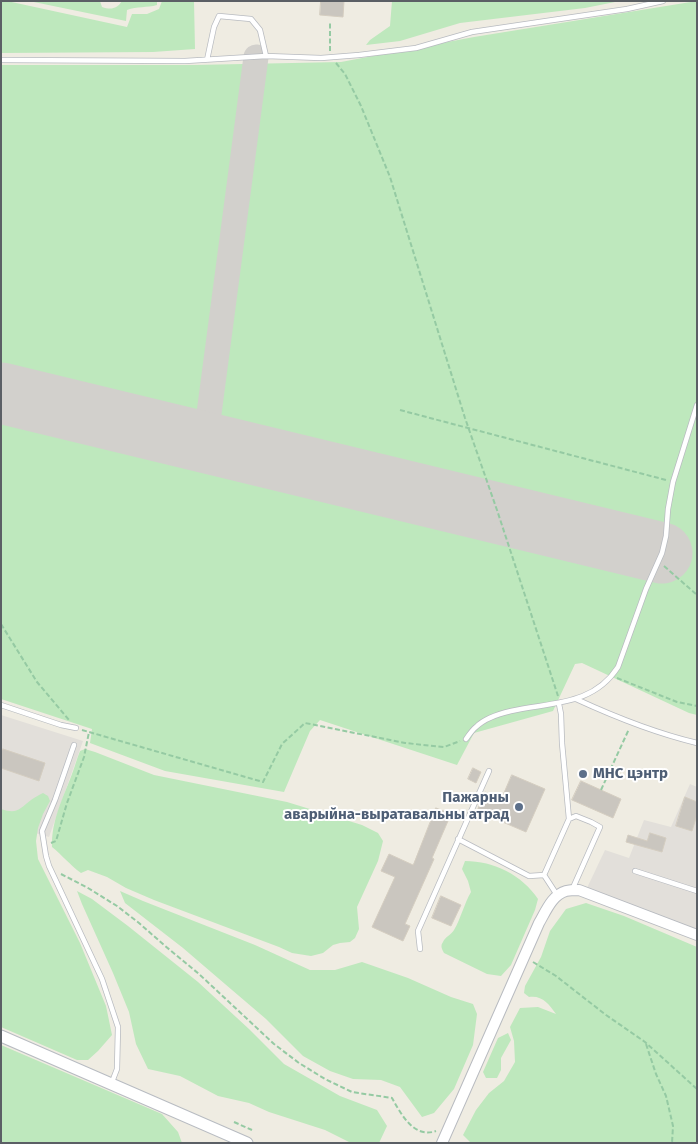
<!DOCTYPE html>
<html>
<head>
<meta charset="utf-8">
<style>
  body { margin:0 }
  #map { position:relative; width:698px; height:1144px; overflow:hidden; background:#efece2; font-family:"Fira Sans",sans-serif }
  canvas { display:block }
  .frame { position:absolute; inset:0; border:2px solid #5b5f65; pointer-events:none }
</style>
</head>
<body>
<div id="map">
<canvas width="698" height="1144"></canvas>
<div class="frame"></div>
</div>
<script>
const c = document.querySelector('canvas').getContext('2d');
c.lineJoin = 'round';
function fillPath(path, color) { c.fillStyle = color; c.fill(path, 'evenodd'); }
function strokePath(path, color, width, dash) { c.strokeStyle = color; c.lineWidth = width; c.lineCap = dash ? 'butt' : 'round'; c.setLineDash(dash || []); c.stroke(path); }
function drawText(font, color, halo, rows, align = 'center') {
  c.font = font + ' "Fira Sans",sans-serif'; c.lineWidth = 4; c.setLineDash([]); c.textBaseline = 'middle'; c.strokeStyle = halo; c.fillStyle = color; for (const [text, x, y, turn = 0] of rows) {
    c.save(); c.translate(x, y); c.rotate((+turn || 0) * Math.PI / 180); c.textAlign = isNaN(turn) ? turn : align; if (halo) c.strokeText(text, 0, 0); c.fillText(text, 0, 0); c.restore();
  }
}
fillPath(new Path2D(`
  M1,715L83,741L49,837L1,823Z
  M690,784L697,787V930L587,888L605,850L629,858L644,820L671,827Z`), '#e2dfda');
fillPath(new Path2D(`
  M1,1H7L127,27L132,14H147L159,9L162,1H194L195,49L153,52L1,53Z
  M29,1H100L102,7C111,10 117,9 122,1H157V5C147,8 137,6 127,10L126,21Z
  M392,1H620L585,8L460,23L400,41L366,45L370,40L390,26Z
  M697,1V715L689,713L582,663L575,664L553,711L474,733L457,765L320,720L310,731L284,792L165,771L90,743L92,729L1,699V65H194L341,62L474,37Z
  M85,749L95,752L154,775L287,802L362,825L378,833L383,841L378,861L357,907L359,929L355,938L350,942L340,943L333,945L323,953L311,956L292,953L279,947L154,900L126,888L107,877L88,870L81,873C70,865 62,855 52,847C51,821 63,798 72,774C75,766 77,758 80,751Z
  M43,793L48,796L50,801L43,814L38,828L36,841L38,859L80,943L106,1006L112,1035L98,1051L88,1060H77L1,1027V809C18,815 20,808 31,800C35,797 39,795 43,793Z
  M465,861C494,861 522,875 538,899L535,910L511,965L501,976L487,974L444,953C442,949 440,946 443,942C445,937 451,935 454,930C461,918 464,904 471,892L468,881L462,869Z
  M77,891L92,899L128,926L198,982L249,1029L284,1064L340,1096L377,1110L387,1126L379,1143H351L325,1130L269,1112L249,1103L218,1096L180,1076L148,1069L136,1044L129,1012L113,973L82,904Z
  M120,891L143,901L255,945L310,970H335L362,962L408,978L451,997L473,1004L477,1014L473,1045L454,1089L434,1113L422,1117L400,1087L381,1080L353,1079L330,1071L303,1056L266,1019L225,984L183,948L125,903Z
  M586,903L624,916L697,947V1143H471L463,1135L476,1110L489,1093L504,1081L515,1062L514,1041L510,1027L520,1008L538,1007L556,1014C549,1004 542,995 529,997L524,993L525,986L541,957L550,931L566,909Z
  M508,1033L511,1040L501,1058V1070L497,1078H486L483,1072L498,1038Z
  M1,1045L162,1114L178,1132L182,1143H1Z`), '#bee8bd');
strokePath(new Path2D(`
  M195,440L208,421L256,57`), '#d2d0cc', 25);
strokePath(new Path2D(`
  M1,393L662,553`), '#d2d0cc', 61);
const building = new Path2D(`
  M321,1H344L343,17L320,15Z
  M3,749L45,763L39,781L1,768V752Z
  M473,768L481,772L476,783L468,779Z
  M512,775L545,789L526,832L477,811L485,792L501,799Z
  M581,781L621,799L613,818L572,800Z
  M685,797L697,802V815L692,831L676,826Z
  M436,808L451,814L432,858L434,859L405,924L410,926L403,941L372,927L395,877L381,871L389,854L413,865Z
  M650,833L666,838L662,852L626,842L628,835L647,841Z
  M441,896L461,905L451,926L432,918Z`);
fillPath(building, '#cac6bf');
strokePath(building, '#d4cdc0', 1);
const service = new Path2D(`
  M1,60L185,61L266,56L321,58L359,55L416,48L472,32L627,9L663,1
  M207,60L214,27L219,16L251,19L260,30L266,56
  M576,699C615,717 655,733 697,743
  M559,704L561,714L562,743L569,819
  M1,705L61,725L76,728
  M466,739C469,735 472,730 476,727C485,718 498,714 511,711C551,702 593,706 618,667L646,589L662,553L666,536L668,509L673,482L697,405
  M74,745L55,800L42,831L46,856L49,866L102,979L118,1027L117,1069L112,1082
  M458,839L529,876L544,875
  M635,871L697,891
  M557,895L544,875L569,819L576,816L591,822L600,827L572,890
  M420,949L418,931L489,771`);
const tertiary = new Path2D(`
  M442,1143L539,923C546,911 552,895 566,891C570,890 575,890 579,890L697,935`);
const secondary = new Path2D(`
  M1,1036L247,1143`);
strokePath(service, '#b8bbc0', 6);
strokePath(tertiary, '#b8bbc0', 12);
strokePath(secondary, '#b8bcc2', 13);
strokePath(new Path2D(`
  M330,51V21
  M336,63L345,74L361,106L390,177L465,418L498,513L558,696
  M400,410L468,428L666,480
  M664,566L697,595
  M1,624L37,682L69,720
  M617,678L677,702L697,706
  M82,730L263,782L282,744L305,723L405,743L444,747L460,741
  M601,790L629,729
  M51,843L56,841L67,803L84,757L89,732
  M61,874L88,888L117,906L139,923L164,945L199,974L274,1044L299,1063L325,1079L352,1092L392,1098C401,1114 414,1139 436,1131
  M533,962L556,976L606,1015L645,1042L697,1089
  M646,1044L656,1074L666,1096L670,1113L673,1126L672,1143
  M234,1122L252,1130`), '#95caa3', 2, [5, 2.5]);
strokePath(service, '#fff', 4.5);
strokePath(tertiary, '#fff', 10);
strokePath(secondary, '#fff', 11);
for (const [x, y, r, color] of [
  [583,774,5,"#5c6f8a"],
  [519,807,5,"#5c6f8a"]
]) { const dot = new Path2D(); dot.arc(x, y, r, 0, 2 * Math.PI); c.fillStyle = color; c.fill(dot); strokePath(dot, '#fff', 2); }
drawText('bold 15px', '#4e5e75', '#fff', [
  ["МНС цэнтр",593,774],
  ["Пажарны",509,798,"right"],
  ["аварыйна-выратавальны атрад",509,815,"right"]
], 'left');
</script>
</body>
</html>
